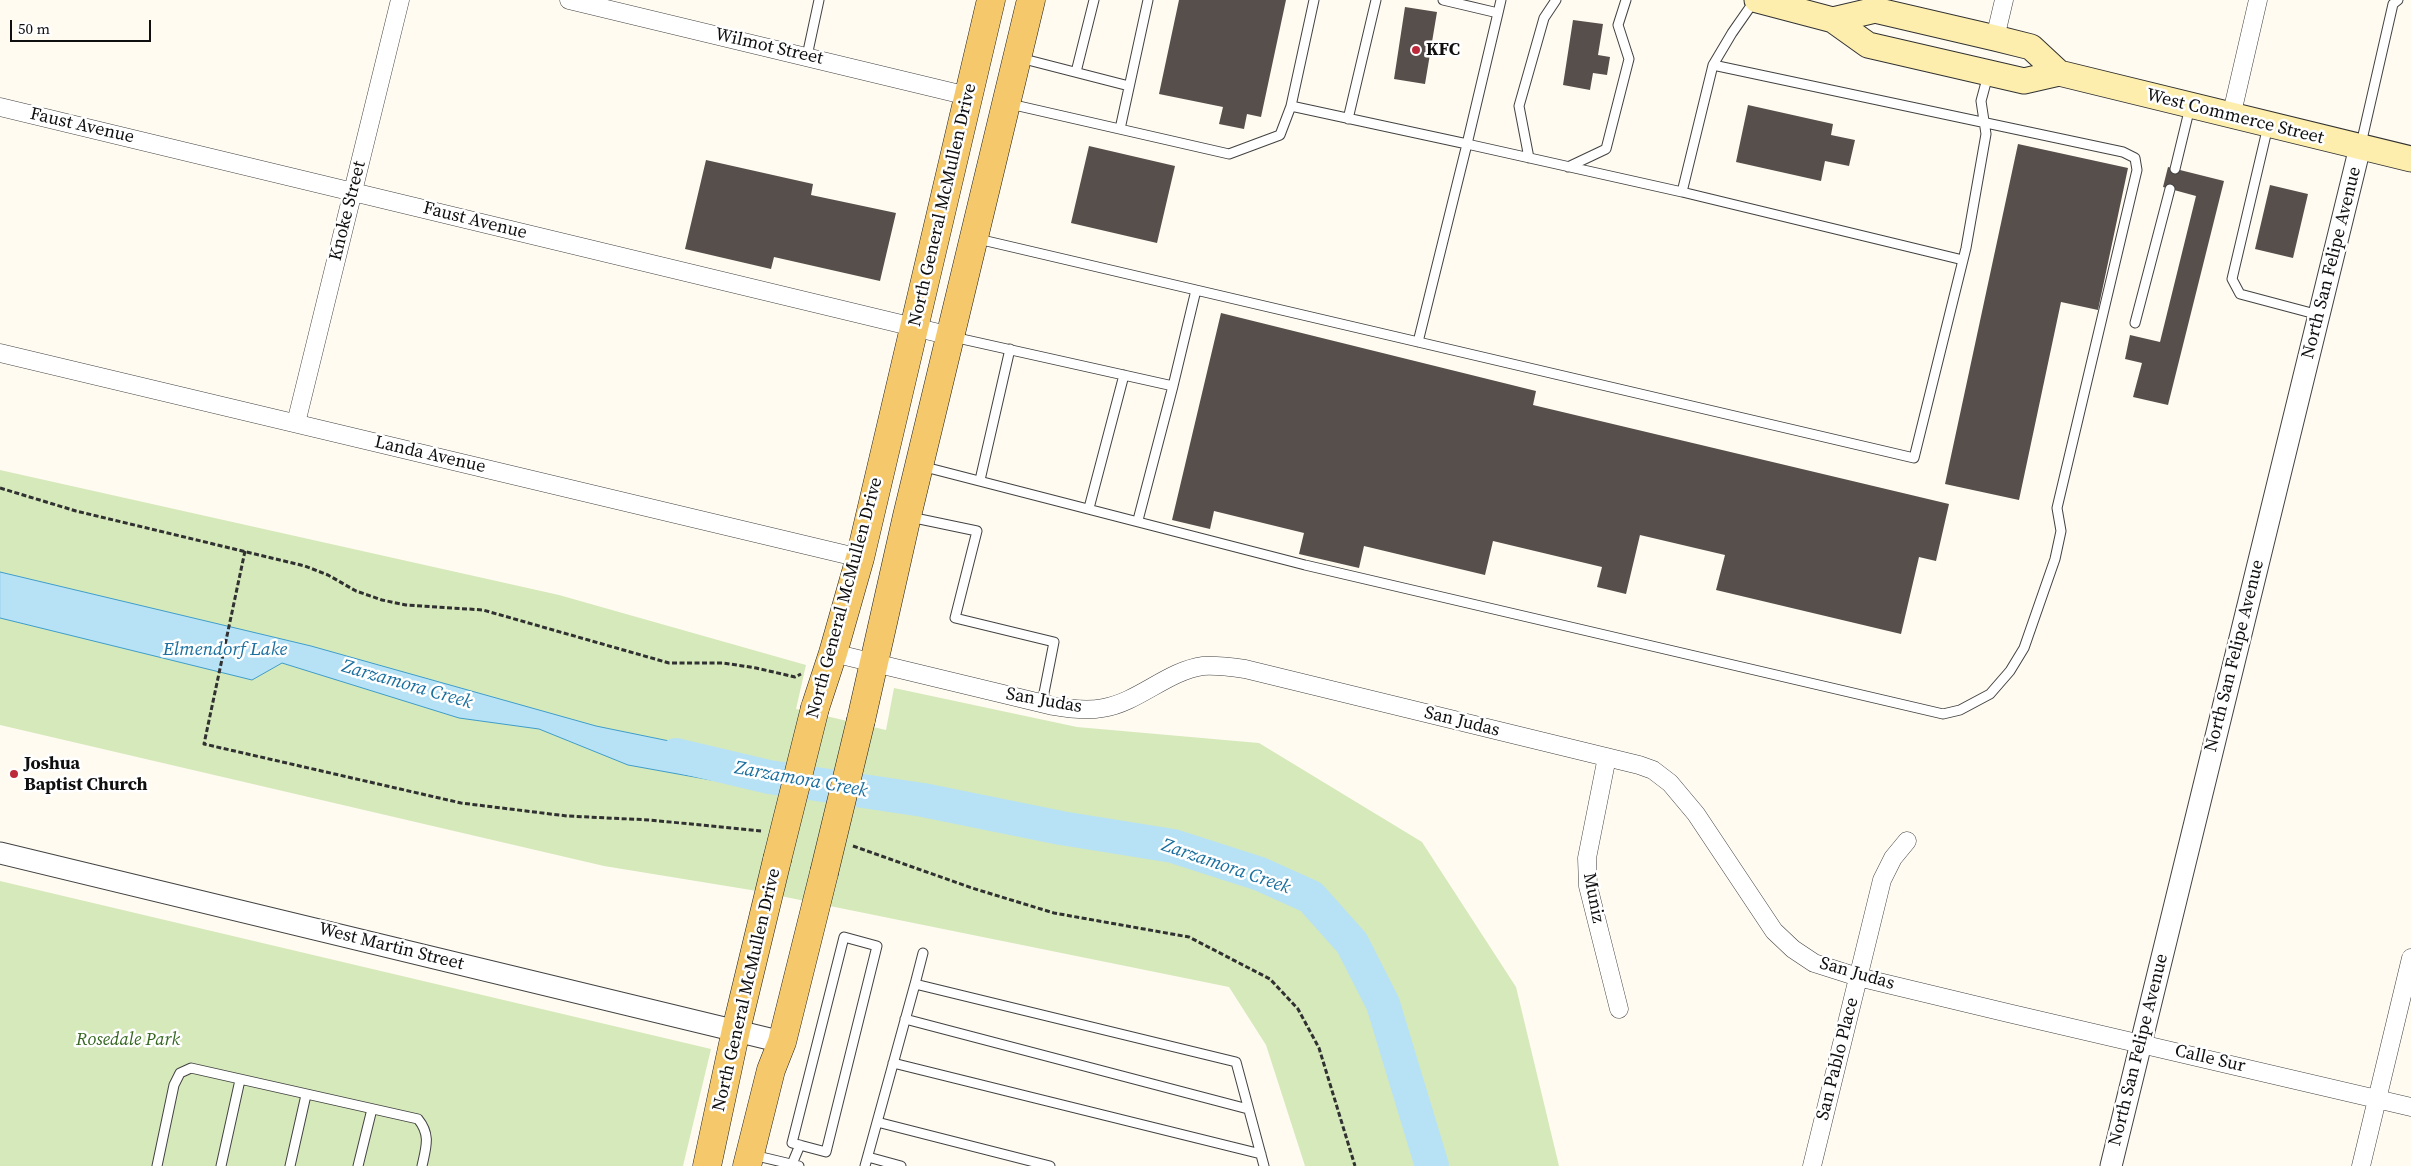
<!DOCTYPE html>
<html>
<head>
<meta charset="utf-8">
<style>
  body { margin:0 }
  #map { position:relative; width:2411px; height:1166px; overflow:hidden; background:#fffbf1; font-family:"Source Serif 4",serif }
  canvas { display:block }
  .scale { position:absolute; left:10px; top:20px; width:141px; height:22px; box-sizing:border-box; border:2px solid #0f0f0f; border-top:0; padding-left:6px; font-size:15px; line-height:18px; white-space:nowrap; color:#0f0f0f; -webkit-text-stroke:4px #fff; paint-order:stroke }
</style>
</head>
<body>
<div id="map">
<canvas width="2411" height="1166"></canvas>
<div class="scale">50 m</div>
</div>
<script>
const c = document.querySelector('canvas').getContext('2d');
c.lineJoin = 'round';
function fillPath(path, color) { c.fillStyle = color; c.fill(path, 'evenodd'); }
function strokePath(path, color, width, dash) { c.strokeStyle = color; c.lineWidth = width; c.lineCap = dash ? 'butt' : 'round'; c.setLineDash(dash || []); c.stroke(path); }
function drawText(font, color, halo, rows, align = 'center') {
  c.font = font + ' "Source Serif 4",serif'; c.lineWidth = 5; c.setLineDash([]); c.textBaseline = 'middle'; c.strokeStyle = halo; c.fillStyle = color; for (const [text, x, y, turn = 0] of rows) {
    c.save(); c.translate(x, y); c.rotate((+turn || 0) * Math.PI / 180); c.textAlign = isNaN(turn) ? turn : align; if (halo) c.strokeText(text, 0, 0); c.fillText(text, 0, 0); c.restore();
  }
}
fillPath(new Path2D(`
  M0,470L559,595L806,665L796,709L886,730L894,688L1077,727L1259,743L1422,842L1516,987L1559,1166H1305L1266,1045L1229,987L751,890L604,866L0,725Z
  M0,881L711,1049L683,1166H0Z`), '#d6e9bb');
const water = new Path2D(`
  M0,572L311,646L596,726L723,752L722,764L711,780L628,765L539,729L459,718L282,663L252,680L0,618Z`);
fillPath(water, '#b7e2f5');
strokePath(water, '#3f9dca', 1);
strokePath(new Path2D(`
  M676,755L769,777L923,800L1061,828L1173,846L1260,874L1311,897L1352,943L1383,1004L1432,1166`), '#b7e2f5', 34);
fillPath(new Path2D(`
  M1179,0H1286L1261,117L1247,114L1244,129L1219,124L1223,107L1159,94Z
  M1405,7L1437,12L1425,84L1394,79Z
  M1573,20L1603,24L1598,55L1610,57L1607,75L1593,73L1590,90L1563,85Z
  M1748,105L1833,124L1831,135L1855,140L1849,166L1825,161L1821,181L1736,162Z
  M2018,144L2128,168L2098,310L2061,302L2019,500L1945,484Z
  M1089,146L1175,166L1157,243L1071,223Z
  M706,160L813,184L811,195L896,213L880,281L774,257L771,269L685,249Z
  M2168,167L2224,181L2168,405L2133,397L2142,363L2125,359L2130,335L2160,342L2196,196L2163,187Z
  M2270,185L2308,194L2293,258L2255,249Z
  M1221,313L1536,391L1533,405L1949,504L1936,561L1919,557L1901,634L1716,590L1725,555L1640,535L1626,594L1597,587L1602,567L1493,541L1485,575L1364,546L1359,568L1299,554L1304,533L1214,511L1210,529L1172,520Z`), '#574f4b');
const service = new Path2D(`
  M1443,0L1498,13L1501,0
  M807,56L819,0
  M1020,58L1129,86
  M1713,65L1732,33L1755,0
  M1076,72L1094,0
  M1010,104L1229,154L1280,135L1291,106L1314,0
  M1291,106L1467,144L1498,13
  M1348,119L1376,0
  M2268,126L2232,279L2240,294L2319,315
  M1120,129L1148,0
  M2361,144L2393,4L2398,0
  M1529,158L1519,106L1544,18L1556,0
  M1568,167L1606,149L1629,59L1618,25L1626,0
  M2175,169L2190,107
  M978,239L1914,458L1966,248L1986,134L1981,101L1988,75
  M2135,323L2170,189
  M953,337L1173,386L1196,290
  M1418,342L1467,144L1682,192
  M921,466L1305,565L1943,714L1960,710L1990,694L2010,671L2024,648L2055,559L2061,531L2057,508L2137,170L2135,158L2123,152L1713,65L1682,192L1963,260
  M980,480L1010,349
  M1089,508L1124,375
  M910,517L977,531L955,618L1054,642L1042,703
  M1138,520L1173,386
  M844,937L877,946L826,1152L792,1143Z
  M915,984L923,953
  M905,1019L1248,1109
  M893,1063L1261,1154
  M877,1122L1050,1166
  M753,1155L799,1166
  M868,1157L901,1166
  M792,1164L800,1145
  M157,1166L174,1085L180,1073L191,1068L418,1119C431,1135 426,1147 422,1166
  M221,1166L240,1080
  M290,1166L306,1095
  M358,1166L372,1109
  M865,1166L915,984L1236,1062L1264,1166`);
const minor = new Path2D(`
  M569,0L968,96
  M1995,38L2004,0
  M0,107L951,336
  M2231,117L2258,0
  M0,353L860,558
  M296,423L400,0
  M833,653L1053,706C1070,709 1087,711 1103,708C1139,702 1167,671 1203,666C1217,665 1231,667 1245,669L1639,765L1653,770L1670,783L1696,814L1774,931L1793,949L1814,963L1858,977L2008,1013L2411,1107
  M1607,757L1587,858L1588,886L1619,1009
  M1812,1166L1882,880L1893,858L1907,841
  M2361,1166L2411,958`);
const tertiary = new Path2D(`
  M0,853L782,1042
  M2111,1166L2360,147`);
const secondary = new Path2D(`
  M1757,0L1833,20L1868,45L2024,81L2059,73L2411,159
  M1833,20L1875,10L1995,38L2031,47L2059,73`);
const primary = new Path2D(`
  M815,708L833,653L860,558L991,0
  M861,720L907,516L1031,0
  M707,1166L736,1030L777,860
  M747,1166L771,1070L782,1042L824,873`);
strokePath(service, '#424242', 11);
strokePath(minor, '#424242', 19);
strokePath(tertiary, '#424242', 23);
strokePath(secondary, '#313131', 27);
strokePath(primary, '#202020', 29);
strokePath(new Path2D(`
  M0,488L76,511L305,566L328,575L356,591L382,600L406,605L483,610L669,663H723L756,668L795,677L801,674
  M245,551L204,744L461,803L567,816L650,820L761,831
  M853,846L972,888L1054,913L1189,937L1270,979L1298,1009L1319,1048L1355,1166`), '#313131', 3, [5, 2.5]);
strokePath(service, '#fff', 9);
strokePath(minor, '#fff', 18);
strokePath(tertiary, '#fff', 21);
strokePath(secondary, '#fdeeae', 25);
strokePath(primary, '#f5c96b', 28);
const primaryBridge = new Path2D(`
  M777,860L815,708
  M824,873L861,720`);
strokePath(primaryBridge, '#202020', 29, []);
strokePath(primaryBridge, '#f5c96b', 28);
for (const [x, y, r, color] of [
  [1416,50,5,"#bc293b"],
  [14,774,5,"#bc293b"]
]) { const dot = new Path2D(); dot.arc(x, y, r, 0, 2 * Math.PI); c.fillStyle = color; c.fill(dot); strokePath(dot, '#fff', 2); }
drawText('18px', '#0f0f0f', '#fff', [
  ["Wilmot Street",769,47,13],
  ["West Commerce Street",2235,117,14],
  ["Faust Avenue",82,126,13],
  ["North General McMullen Drive",943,205,-77],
  ["Knoke Street",348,211,-76],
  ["Faust Avenue",475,221,14],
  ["North San Felipe Avenue",2332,263,-76],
  ["Landa Avenue",430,455,13],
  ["North General McMullen Drive",845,598,-75],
  ["North San Felipe Avenue",2235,656,-76],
  ["San Judas",1044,701,10],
  ["San Judas",1462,722,14],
  ["Muniz",1593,898,79],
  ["West Martin Street",391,947,14],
  ["San Judas",1857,974,16],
  ["North General McMullen Drive",747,990,-77],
  ["North San Felipe Avenue",2139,1050,-76],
  ["San Pablo Place",1838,1059,-76],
  ["Calle Sur",2210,1059,13]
]);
drawText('bold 18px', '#0f0f0f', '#fff', [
  ["KFC",1426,50],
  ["Joshua",24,764],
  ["Baptist Church",24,785]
], 'left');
drawText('italic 18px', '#346620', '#fff', [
  ["Rosedale Park",128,1040]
]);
drawText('italic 19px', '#1a6f9f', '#fff', [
  ["Elmendorf Lake",225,650],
  ["Zarzamora Creek",407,685,16],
  ["Zarzamora Creek",801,780,10],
  ["Zarzamora Creek",1226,867,19]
]);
</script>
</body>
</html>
